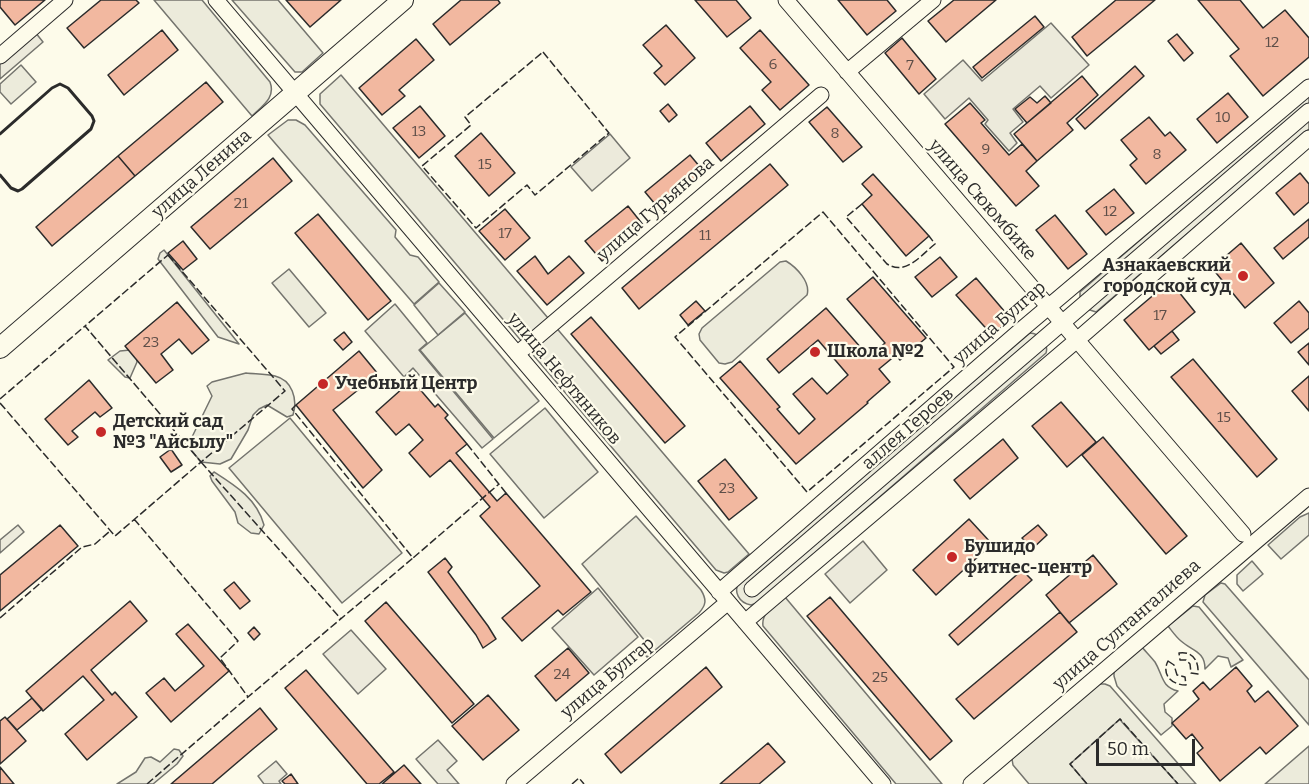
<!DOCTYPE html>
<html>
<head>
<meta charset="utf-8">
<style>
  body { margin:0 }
  #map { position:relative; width:1309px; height:784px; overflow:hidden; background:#fdfbea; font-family:Bitter,serif }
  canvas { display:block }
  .scale { position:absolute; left:1096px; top:739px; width:99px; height:27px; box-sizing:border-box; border:3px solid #2b2b2b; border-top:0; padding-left:8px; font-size:18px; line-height:21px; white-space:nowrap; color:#2b2b2b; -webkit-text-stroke:4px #fdfbea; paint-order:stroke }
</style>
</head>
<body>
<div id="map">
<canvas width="1309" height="784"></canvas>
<div class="scale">50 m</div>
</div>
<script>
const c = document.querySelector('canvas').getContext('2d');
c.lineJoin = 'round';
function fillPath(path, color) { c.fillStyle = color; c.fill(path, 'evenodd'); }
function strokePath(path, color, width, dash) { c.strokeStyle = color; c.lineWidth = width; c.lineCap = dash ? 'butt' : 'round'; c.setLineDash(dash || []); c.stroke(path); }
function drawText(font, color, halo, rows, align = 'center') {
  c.font = font + ' Bitter,serif'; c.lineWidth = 4.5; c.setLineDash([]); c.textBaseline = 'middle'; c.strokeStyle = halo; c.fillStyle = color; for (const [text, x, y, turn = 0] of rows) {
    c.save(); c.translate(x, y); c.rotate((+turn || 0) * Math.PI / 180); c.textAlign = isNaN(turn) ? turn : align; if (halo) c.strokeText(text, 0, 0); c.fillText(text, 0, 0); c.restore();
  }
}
const green = new Path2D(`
  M154,0H202L270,82C276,98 262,106 252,116Z
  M232,0H278L323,53L302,72H295Z
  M21,65L36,82L11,104L0,92V84Z
  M341,75L749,554L728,572L724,573L716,570L320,104V94Z
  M1309,94V129L1096,312L1087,309L1080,302V292Z
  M288,120H296L305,125L396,230L395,237L410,255L418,257L439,282L414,304L268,135Z
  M164,250L239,344L218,337L158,259L160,253Z
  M786,261C796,267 811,282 807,295L732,362L725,364L719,363L700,340L699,334L702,328L780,262Z
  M289,269L326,313L309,327L272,283Z
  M465,313L539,401L494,438L420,350Z
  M1030,333C1039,333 1049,344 1046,353L757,603L751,605C739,603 733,592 739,581Z
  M130,350L136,355L137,362L130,378L125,377L108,360L120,351Z
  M246,373C255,374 266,374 275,376C292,380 298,399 293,415L287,417L267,405L259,409L253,415L248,430L231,459L220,464L201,462L192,451V437L212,396L207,386L212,382Z
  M545,408L598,472L544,518L490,454Z
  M290,418L402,553L342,603L229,468Z
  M214,472C236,486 257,499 264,525L259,534L251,533L238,523L235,512L212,481L210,476Z
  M1309,513V535L1281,559L1268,545L1300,517Z
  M636,516L701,590C707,600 706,605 699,613L647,657L639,646L645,641L582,564Z
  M1252,561L1263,574L1243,591L1237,584V575Z
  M1221,583L1225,584L1309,680V725L1203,602L1205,595Z
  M785,597L942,784H896L763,626C761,612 775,605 785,597Z
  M1193,606L1199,607L1243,660L1231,667L1228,658L1218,656L1205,669C1205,651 1192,651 1181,641C1176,637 1172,631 1168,626Z
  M1142,647C1146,652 1151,657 1155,662C1163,675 1161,687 1178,691L1164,704L1165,712L1172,718V726L1161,735L1117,686L1114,676V671Z
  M1099,684H1105L1110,686L1196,784H1029L1013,765L1012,759Z
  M1309,746V784H1265Z
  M174,749L179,750L183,756L177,764L153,784H117L136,772L145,758L151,757L160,762Z`);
fillPath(green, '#ecebdb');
strokePath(green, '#74746e', 1.5);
const parking = new Path2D(`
  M1051,23L1089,65L1051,98L1040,86L1013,109L1023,122L1010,133L1017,143L1009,151L985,124L988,120L969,98L945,119L924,94L963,60L982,81Z
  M35,32L43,42L0,79V62Z
  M610,134L630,158L592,191L571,167Z
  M439,283L465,312L438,335L414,305Z
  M395,304L427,343L419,350L493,439L482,448L413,368L404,377L365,331Z
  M18,525L24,532L0,553V540Z
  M863,541L887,570L850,603L825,574Z
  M598,588L638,637L594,675L552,628Z
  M351,630L386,669L358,694L323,654Z
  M1120,719L1122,722L1178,784H1087L1070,764Z
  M438,740L457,761L447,770L459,784H438L416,759Z
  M276,761L287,774L279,781L281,784H264L258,776Z`);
fillPath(parking, '#eceadb');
strokePath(parking, '#74746e', 1.5);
const building = new Path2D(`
  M0,0H45L15,25L0,7Z
  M101,0H136L139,3L84,48L67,28Z
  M286,0H341L310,27Z
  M461,0H498L500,3L450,45L433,24Z
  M695,0H736L751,18L727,37Z
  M838,0H887L896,11L867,35Z
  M954,0H996L946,42L928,21Z
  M1116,0H1155L1087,56L1072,37Z
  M1198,0H1240L1263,28L1285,10L1309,38V57L1263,96L1230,56L1239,49Z
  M1035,16L1044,27L982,78L973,67Z
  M666,25L695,58L665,85L654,73L662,66L643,45Z
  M162,30L178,50L124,95L108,75Z
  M760,30L809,85L780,110L762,90L771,82L740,48Z
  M1177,34L1193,53L1184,61L1168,41Z
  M902,38L936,79L919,94L885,53Z
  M416,39L434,60L399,90L405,96L382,115L359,88Z
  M1135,66L1144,76L1085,129L1076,119Z
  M1082,76L1098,95L1067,123L1073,130L1037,161L1014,134Z
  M206,82L223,102L135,176L118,156Z
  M1228,93L1248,117L1217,143L1197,119Z
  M1045,96L1051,103L1027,123L1015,109L1030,97L1037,103Z
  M970,103L985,120L981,123L1009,155L1022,144L1037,161L1026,171L1039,186L1016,206L945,124Z
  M668,104L677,115L669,122L660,111Z
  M420,106L445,136L419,158L393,128Z
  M750,106L765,124L721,161L706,143Z
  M827,107L862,147L843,162L809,122Z
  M1149,117L1165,136L1170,132L1186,150L1146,184L1130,165L1137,159L1121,140Z
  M481,133L515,173L489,196L455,156Z
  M690,155L705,173L660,210L645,192Z
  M118,156L135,176L52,246L36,227Z
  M273,158L292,181L210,249L191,227Z
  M770,164L788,185L639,309L622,288Z
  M1300,173L1309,184V202L1294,215L1276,193Z
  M873,174L929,236L906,256L862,204L872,195L862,184Z
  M1114,189L1134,213L1106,235L1086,211Z
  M628,206L644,226L602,261L585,241Z
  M505,209L530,238L505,260L479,231Z
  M318,214L391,301L368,320L295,233Z
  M1055,215L1087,254L1068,269L1036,230Z
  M1309,219V237L1283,259L1274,248Z
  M183,241L197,259L183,270L168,253Z
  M1241,243L1274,283L1245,308L1212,268Z
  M535,256L548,274L569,256L584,273L547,305L517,271Z
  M940,257L957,277L932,297L915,277Z
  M873,277L926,338L900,360L896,355L879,369L890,382L867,402L868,403L796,464L720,378L740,361L780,407L777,409L799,434L815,419L793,394L812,378L827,394L848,375L818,340L779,373L767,359L826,308L869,357L885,343L847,299Z
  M976,278L1011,319L992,335L956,295Z
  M1170,281L1195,312L1149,350L1124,320Z
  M696,301L705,311L688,325L680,315Z
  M1299,301L1309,313V328L1291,343L1274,323Z
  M177,302L209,340L192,354L179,339L161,354L173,370L156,383L125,346Z
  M591,317L685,426L665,443L571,334Z
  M1172,331L1179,340L1161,354L1154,346Z
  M344,332L352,342L343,350L334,340Z
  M1309,343V365L1298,352Z
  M359,351L378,374L333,410L382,470L363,488L296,405Z
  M1193,359L1277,459L1257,477L1171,377Z
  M1309,376V411L1292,391Z
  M89,380L112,408L100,417L95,412L72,431L78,437L68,445L45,419Z
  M412,380L435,407L438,404L448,415L445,418L467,444L456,453L497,501L506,493L591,592L563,615L558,610L522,641L502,618L540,586L480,516L490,507L450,460L430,477L409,453L423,440L409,424L396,435L376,412Z
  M1061,402L1096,442L1067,467L1032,426Z
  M1103,437L1187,536L1166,554L1082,455Z
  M1003,439L1018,458L970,499L954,480Z
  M171,449L182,465L171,472L160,457Z
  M725,459L757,498L729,520L698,481Z
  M969,519L992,544L936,595L913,570Z
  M60,525L78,546L0,611V575Z
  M1038,525L1047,535L1032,549L1022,538Z
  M1093,555L1117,584L1069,623L1046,595Z
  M445,558L452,567L448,572L488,626L496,639L483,648L476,635L428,572Z
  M1022,570L1032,580L958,645L949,635Z
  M234,582L250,601L240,609L224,590Z
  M830,597L952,741L930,760L807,616Z
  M130,601L147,621L91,670L112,695L115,692L137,717L87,760L65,734L104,700L83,676L43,711L26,691Z
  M386,602L474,704L452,723L365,621Z
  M1060,612L1077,632L974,719L956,699Z
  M188,624L229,671L171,722L146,693L164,678L175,691L204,666L176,634Z
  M254,627L260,634L254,640L248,633Z
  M568,648L589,673L556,701L535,676Z
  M706,667L722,687L621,773L605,754Z
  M1236,667L1252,686L1247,691L1255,702L1268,691L1298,726L1266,754L1260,747L1220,781L1197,753L1203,748L1192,734L1186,739L1172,723L1199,699L1193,691L1203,682L1210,690Z
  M306,670L394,772L379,784H367L285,688Z
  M488,695L519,730L483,760L452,726Z
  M32,698L42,709L17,730L7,719Z
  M260,708L277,729L253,749L212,784H171Z
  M5,717L26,741L0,764V721Z
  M768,743L785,762L759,784H720Z
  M404,765L421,784H382Z
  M0,767L14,784H0Z
  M291,774L298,784H285L282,781Z`);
fillPath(building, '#f2b8a0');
strokePath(building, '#2b2b2b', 1.5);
const minor = new Path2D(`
  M216,0L883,784
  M786,0L1243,534
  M0,56L65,0
  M847,72L933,0
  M517,354L821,95
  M752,589L1309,111
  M719,592L1021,330L1309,87
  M745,622L1077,340L1309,138
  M514,784L728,602
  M971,784L1309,496`);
const major = new Path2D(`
  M0,348L403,0`);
strokePath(minor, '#2b2b2b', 17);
strokePath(major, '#2b2b2b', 22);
strokePath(minor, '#fdfbea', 15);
strokePath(major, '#fdfbea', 20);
strokePath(new Path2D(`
  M543,52L609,133L535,195L527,185L476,228L422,166L471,125L465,117Z
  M862,204L846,217L887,264C906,276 921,255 935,244L929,236
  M823,212L954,367L807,492L675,337Z
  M168,255L285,391L201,462L85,326Z
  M0,399L85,326L201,462L115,536L0,403
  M296,405L292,409L413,558L499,484
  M467,444L506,493
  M201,462L341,619
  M134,519L238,641L220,658L248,697L413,558
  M0,618L82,547L95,544L110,531
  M1179,653C1193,651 1199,661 1198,674L1191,673L1190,664L1186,660H1180Z
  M1168,661L1174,665L1177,675L1185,677L1186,685C1172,685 1161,675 1168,661Z
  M147,784L248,697
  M572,784L579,778L584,784
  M1087,784L1070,764L1120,719L1178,784`), '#2b2b2b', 1.5, [8, 3]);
strokePath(new Path2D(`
  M0,134L52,88L60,84L68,88L92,116L94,121L91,129L22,189L18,191L11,188L0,175`), '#2b2b2b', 3);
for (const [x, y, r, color] of [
  [1243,276,6,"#c62828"],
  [815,352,6,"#c62828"],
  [323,384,6,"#c62828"],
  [101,432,6,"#c62828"],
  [952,557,6,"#c62828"]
]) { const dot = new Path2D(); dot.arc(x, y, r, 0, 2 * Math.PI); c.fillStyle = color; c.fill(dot); strokePath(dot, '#fdfbea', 2); }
drawText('15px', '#5d4e48', null, [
  ["12",1272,43],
  ["6",773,65],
  ["7",910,66],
  ["10",1223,118],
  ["13",419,132],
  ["8",835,134],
  ["9",986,150],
  ["8",1157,155],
  ["15",485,165],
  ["21",241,204],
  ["12",1110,212],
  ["17",505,234],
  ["11",705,236],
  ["17",1160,316],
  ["23",151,343],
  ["15",1224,418],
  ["23",727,489],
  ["24",562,675],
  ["25",880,678]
]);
drawText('18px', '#2b2b2b', '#fdfbea', [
  ["улица Ленина",202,174,-41],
  ["улица Сююмбике",982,200,49],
  ["улица Гурьянова",656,209,-41],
  ["улица Булгар",1000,323,-41],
  ["улица Нефтяников",564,379,50],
  ["аллея Героев",908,429,-41],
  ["улица Султангалиева",1127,625,-41],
  ["улица Булгар",608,678,-40]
]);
drawText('bold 18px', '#2b2b2b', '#fdfbea', [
  ["Азнакаевский",1231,266,"right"],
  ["городской суд",1231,287,"right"],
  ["Школа №2",827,352],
  ["Учебный Центр",335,384],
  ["Детский сад",113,422],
  ["№3 \"Айсылу\"",113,443],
  ["Бушидо",964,547],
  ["фитнес-центр",964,568]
], 'left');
</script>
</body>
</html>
